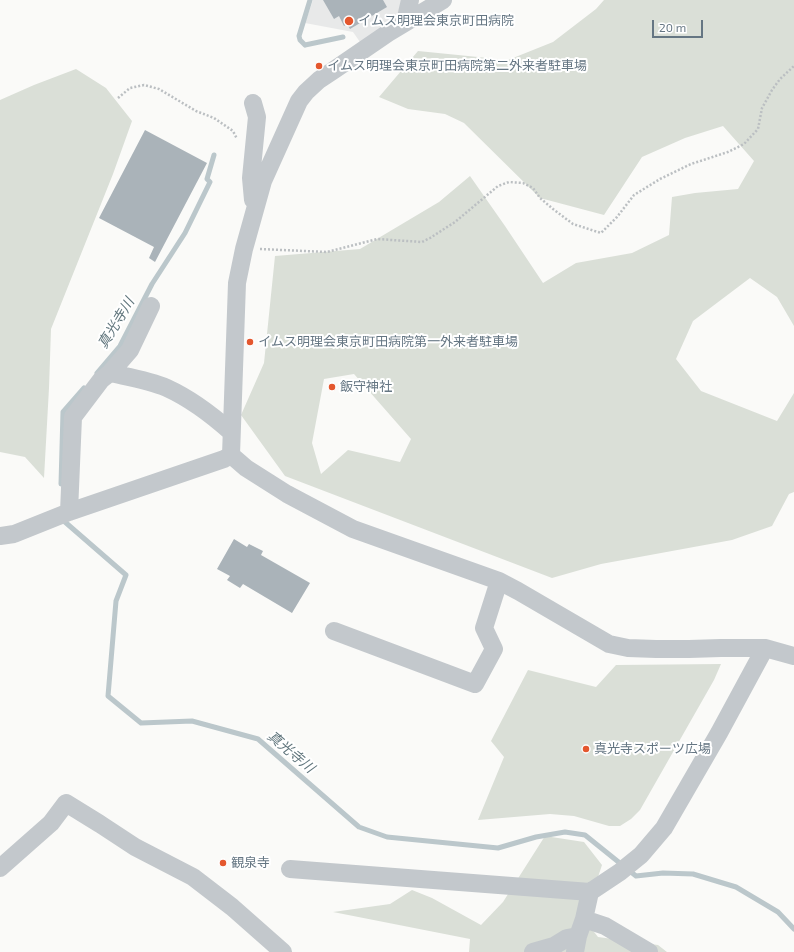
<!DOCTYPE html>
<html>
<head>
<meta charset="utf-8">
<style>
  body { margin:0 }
  #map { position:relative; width:794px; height:952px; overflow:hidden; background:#fafaf8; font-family:"Exo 2",sans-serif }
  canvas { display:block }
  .scale { position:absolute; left:652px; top:20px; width:51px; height:18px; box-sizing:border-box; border:2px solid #657683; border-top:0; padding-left:5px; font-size:12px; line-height:14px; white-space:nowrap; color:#657683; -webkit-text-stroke:3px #fff; paint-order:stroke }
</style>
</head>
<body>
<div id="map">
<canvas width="794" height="952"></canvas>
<div class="scale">20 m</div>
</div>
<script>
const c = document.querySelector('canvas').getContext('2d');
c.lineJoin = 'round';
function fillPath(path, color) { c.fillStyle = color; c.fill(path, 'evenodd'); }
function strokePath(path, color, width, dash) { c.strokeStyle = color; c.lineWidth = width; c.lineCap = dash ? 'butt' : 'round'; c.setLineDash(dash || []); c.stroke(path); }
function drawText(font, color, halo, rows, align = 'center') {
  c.font = font + ' "Exo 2","Noto Sans JP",sans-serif'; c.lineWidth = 4; c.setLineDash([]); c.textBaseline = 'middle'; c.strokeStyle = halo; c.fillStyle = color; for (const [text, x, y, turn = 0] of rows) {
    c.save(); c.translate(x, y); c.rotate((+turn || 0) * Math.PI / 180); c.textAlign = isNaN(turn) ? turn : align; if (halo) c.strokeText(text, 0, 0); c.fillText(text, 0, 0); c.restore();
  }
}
fillPath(new Path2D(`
  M313,0H402V8L396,18L360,42L353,32L305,23Z`), '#e8e9e9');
fillPath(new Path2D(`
  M604,0H794V326L777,297L750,278L693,321L676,359L701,391L777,421L794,393V492L789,494L772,526L732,540L601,564L552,578L285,476L241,415L264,363L275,256L360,249L439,202L470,176L505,226L543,283L576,263L632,253L669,235L672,197L695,193L738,189L754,161L723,126L685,138L642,157L604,215L540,198L464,123L445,114L408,109L379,97L418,51L508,60L553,42L596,9ZM354,374L411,439L400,462L348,450L321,474L312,443L324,379Z
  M76,69L106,88L132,121L113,174L51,329L49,388L44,478L25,457L0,452V100L34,85Z
  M721,664L714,680L640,810L631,819L620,826H609L574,816L550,814L478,820L504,757L491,741L528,670L596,687L616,665Z
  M545,836L584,842L602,865L584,919L598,937L658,945L667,952H469L470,939L333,912L390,904L412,890L432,898L481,925L503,902Z`), '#dadfd7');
strokePath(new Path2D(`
  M305,45L300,40L299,36L310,0
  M305,45L343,37
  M97,373L120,346L152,284L185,233L210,182L207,179L214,155
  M61,484L63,412L84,388
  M65,522L126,575L116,601L108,696L141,723L192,721L258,739L359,827L387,837L498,848L536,837L565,832L585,835L621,864
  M631,872L636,876L663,873L693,874L736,887L778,912L794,929`), '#bbc7cb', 5);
fillPath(new Path2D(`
  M323,0H383L387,7L350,29L347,24L344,26L339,16L334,19Z
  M145,130L207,163L155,262L149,258L154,247L99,218Z
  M234,539L247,547L249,544L263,551L261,555L310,583L292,613L243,584L240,588L227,580L230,576L217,569Z`), '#aab3b9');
strokePath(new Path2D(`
  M118,98L130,88L144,85L159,89L196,111L214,118L233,131L237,139
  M260,249L327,252L377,239L422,242L430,238L455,222L498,186L509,182L523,183L533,188L540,198L553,209L573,224L601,233L617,217L634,195L660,179L691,164L728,152L744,144L758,129L762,108L772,90L780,79L794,66`), '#bbbfc2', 2.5, [2, 2]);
strokePath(new Path2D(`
  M443,0L388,33L334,70L319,80L306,92L299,101L263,181L244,249L237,283L231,455L246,468L287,494L353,529L499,581L518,591L609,644L628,648L656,649H689L721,648H765L794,656
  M405,22L410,0
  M253,200L251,178L257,117L253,103
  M110,373C128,377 149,380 167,388C191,399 212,415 231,432
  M69,512L73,417L101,380L110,373L130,350L151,306
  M0,536L14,534L69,512L224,459L231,455
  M334,631L475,684L494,649L484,628L499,581
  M0,868L51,823L66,803L100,824L135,847L193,877L232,907L283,952
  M290,869L590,892
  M584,919L605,926L649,952
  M533,952L554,946L567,938L578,936
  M575,952L578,936L584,919L590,892L620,872L641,855L664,828L719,733L765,648`), '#c3c8cc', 18);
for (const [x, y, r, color] of [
  [349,21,5,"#e4572e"],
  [319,66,4,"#e4572e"],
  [250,342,4,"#e4572e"],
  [332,387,4,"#e4572e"],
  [586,749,4,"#e4572e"],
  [223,863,4,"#e4572e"]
]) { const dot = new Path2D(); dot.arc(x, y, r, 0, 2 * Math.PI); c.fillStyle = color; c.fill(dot); strokePath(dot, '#fff', 1.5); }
drawText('13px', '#657683', '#fff', [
  ["イムス明理会東京町田病院",358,21],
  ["イムス明理会東京町田病院第二外来者駐車場",327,66],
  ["イムス明理会東京町田病院第一外来者駐車場",258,342],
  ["飯守神社",340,387],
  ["真光寺スポーツ広場",594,749],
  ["観泉寺",231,863]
], 'left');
drawText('italic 14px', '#60757c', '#fff', [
  ["真光寺川",116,323,-59],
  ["真光寺川",291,752,40]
]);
</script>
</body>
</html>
